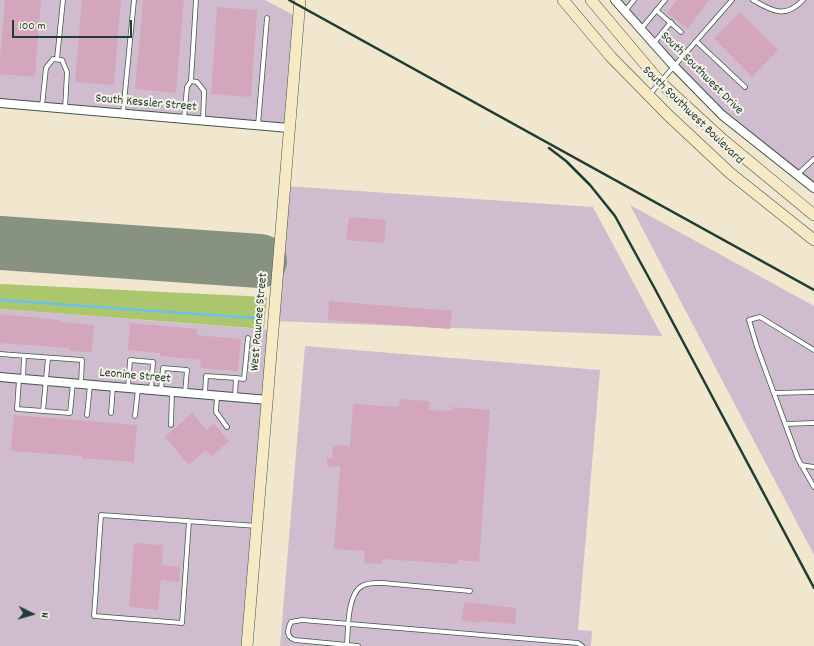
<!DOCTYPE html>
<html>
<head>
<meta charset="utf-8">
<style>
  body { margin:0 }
  #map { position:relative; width:814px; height:646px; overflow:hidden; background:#f1e7ce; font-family:Dekko,sans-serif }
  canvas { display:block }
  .north { position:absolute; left:12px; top:594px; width:40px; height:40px; -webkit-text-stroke:3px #f7f3e8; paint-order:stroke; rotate:95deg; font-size:11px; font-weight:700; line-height:16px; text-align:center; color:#1f3d34 }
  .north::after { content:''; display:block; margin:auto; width:14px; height:18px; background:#1f3d34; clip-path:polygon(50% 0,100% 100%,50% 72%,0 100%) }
  .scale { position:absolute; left:12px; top:20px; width:120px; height:18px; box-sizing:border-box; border:2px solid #1f3d34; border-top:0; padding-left:5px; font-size:12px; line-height:14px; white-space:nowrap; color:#1f3d34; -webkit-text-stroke:3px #f7f3e8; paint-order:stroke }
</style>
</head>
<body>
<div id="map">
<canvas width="814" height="646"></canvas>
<div class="north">N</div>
<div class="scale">100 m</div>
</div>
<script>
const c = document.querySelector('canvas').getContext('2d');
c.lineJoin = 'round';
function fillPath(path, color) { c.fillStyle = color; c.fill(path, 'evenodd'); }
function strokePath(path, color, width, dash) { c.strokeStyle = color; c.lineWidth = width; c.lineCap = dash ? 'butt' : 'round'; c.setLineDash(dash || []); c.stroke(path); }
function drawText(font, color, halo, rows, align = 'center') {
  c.font = font + ' Dekko,sans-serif'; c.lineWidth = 4; c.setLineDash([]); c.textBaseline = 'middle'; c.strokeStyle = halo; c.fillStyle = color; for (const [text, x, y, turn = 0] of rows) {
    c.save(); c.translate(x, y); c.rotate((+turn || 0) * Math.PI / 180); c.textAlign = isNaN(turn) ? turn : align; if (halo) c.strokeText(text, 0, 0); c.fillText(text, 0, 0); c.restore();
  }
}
fillPath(new Path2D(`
  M0,0H265L299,18L289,128L0,103Z
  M619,0H814V188L722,115Z
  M285,186L593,207L662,336L274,321Z
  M630,205L814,306V555Z
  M0,309L273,330L247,646H0Z
  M305,346L600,370L578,630L592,631L591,646H280Z`), '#cfbdcf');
fillPath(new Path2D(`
  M0,284L267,297L264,329L0,309Z`), '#abc66c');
strokePath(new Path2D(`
  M0,300L254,318`), '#6bc1e8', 2.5);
strokePath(new Path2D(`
  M0,243L260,261`), '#889281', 54);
fillPath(new Path2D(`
  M5,0H41L35,77L0,74V57Z
  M82,0H121L114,85L75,82Z
  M143,0H184L176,93L135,89Z
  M677,0H709L688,29L667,13Z
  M217,7L257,10L251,97L211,94Z
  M740,12L778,50L752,77L714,38Z
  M349,217L386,220L384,243L346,240Z
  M329,301L452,311L450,329L328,320Z
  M0,314L60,320V322L94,325L92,352L69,351V348L0,343Z
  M130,323L197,329L196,335L241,339L238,371L200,368L201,360L160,356V353L128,350Z
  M400,399L429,401V410L452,411V407L490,410L479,562L458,560V564L382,559V564L364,563L365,551L334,549L340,467L327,466V458L332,459L333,445L350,446L353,404L399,407Z
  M192,413L207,430L214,424L229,441L211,457L206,450L189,465L165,437Z
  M14,415L137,425L134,462L82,458V456L11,451Z
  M134,543L163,545L162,565L180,567L179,582L161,580L158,610L129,607Z
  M464,602L516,608L515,624L481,621V623L462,621Z`), '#d4a6bc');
const lane = new Path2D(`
  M753,0C772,11 785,19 803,0
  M656,10L681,32
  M625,11L634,0
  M641,29L665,0
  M696,41L745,87
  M654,43L671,22
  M57,59L63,0
  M191,81L196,0
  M649,95L732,0
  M42,106L46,68L53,59L62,60L67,72L65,109
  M123,113L134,0
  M184,119L187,87L191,81L197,82L204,91L203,120
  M258,125L267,18
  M798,174L814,159
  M814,350L760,317L749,320L757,347L798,459L814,487
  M0,354L82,360L81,384
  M236,378L244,379L248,338
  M19,379L17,409L70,413L73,383
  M23,379L24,356
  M128,388L130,360L153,362L151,390
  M161,390L163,368L187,370L185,393
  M774,393L814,392
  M205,394L206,376L236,378L235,397
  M217,396L216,412L227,427
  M43,411L48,358
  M111,413L113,387
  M87,415L90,385
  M135,416L138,389
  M785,424L814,423
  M171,425L172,392
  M801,465L814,467
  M189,521L182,623L94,616L101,515L257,526
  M347,646C348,631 347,594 362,586C368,582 376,583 383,583L470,591
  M358,646L295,640C286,637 287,630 291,622L302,620L578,643L582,646`);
const street = new Path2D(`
  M615,0L671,63L722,115L814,188
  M0,103L289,128
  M0,377L268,400`);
const secondary = new Path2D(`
  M563,0L611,57L668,115L730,173L814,240
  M591,0L660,82L722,139L814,215
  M247,646L300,0`);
strokePath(lane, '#3e564b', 5.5);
strokePath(street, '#3e564b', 10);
strokePath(secondary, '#3e564b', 12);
strokePath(lane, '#fff', 4);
strokePath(street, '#fff', 8);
strokePath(secondary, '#f7e9c3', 11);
strokePath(new Path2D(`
  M289,0L814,290
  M549,148L566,161L590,185L615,216L655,289L814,588`), '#1f3d34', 2.5);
drawText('13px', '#1f3d34', '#f7f3e8', [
  ["South Southwest Drive",701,74,45],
  ["South Kessler Street",146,104,5],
  ["South Southwest Boulevard",692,116,44],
  ["West Pawnee Street",260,322,-85],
  ["Leonine Street",135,377,5]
]);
</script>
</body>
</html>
